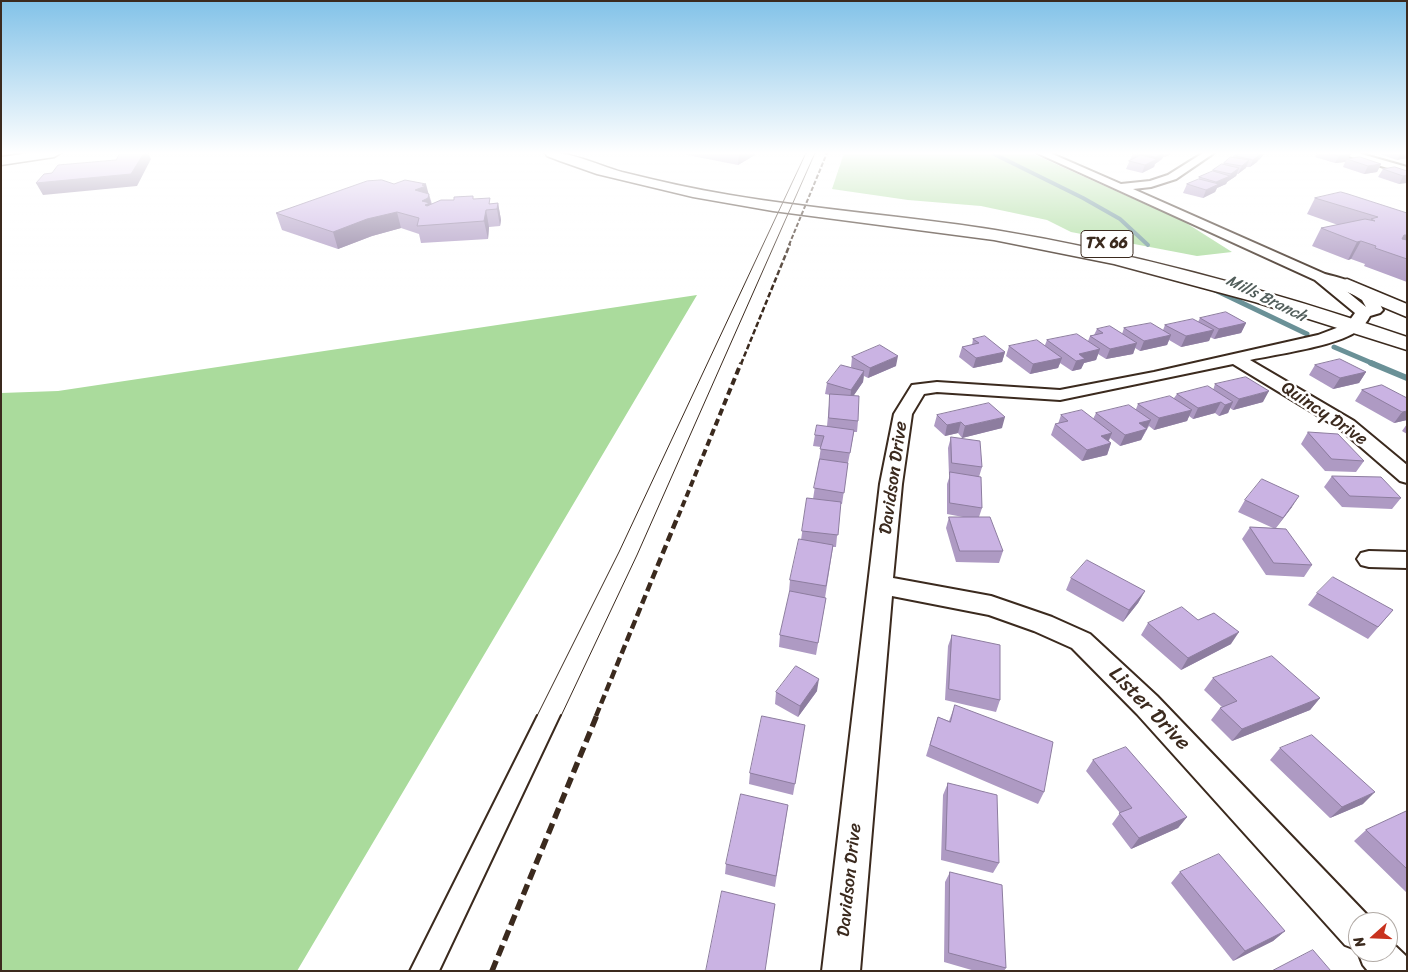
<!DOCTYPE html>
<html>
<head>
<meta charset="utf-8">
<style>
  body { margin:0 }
  #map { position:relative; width:1408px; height:972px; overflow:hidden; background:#fff; font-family:Sriracha,sans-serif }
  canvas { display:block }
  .frame { position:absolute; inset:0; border:2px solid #3b2a1e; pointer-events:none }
  .north { position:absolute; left:1348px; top:912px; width:50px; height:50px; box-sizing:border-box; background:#fff; border:1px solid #b1aaa5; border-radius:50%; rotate:250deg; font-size:14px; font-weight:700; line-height:20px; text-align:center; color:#3b2a1e }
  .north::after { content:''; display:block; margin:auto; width:18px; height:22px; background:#c8321e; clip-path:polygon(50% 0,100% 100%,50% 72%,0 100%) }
</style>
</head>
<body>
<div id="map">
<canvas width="1408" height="972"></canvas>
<div class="frame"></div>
<div class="north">N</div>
</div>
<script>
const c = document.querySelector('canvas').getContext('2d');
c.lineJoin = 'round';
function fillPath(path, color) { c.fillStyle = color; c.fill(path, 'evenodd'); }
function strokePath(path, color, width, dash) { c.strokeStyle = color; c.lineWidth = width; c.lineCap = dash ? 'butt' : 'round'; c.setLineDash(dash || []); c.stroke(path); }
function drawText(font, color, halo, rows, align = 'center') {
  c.font = font + ' Sriracha,sans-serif'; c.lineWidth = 5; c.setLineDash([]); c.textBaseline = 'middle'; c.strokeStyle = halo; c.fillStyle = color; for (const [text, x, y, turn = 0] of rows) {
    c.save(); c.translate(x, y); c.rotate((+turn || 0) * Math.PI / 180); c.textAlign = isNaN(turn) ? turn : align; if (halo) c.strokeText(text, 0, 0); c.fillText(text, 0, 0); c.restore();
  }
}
fillPath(new Path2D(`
  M844,153H1031L1183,221L1232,252L1197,256L1071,232L1047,220L981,206L908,200L832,189Z
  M697,295L297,971H1V393L58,391Z`), '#aadb9c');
strokePath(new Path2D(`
  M992,153L1083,198L1120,219L1148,245`), '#6a9197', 4);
strokePath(new Path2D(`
  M1215,290L1307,334
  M1334,347L1374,364`), '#6a9197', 5);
strokePath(new Path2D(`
  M1371,363L1407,378`), '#6a9197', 6);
const minor = new Path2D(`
  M1037,153H1050L1121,184L1150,181L1168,175L1203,153H1214L1176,179L1151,187L1133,189L1325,274C1349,280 1372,286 1383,310L1380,313L1370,316C1367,322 1363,327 1357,331C1337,346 1277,354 1250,360L1354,421L1407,465V483L1400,481L1340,429L1233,364L1060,400L937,392L924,394L912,414L902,484L893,578L991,596L1052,617L1090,634L1157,696L1371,919L1372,922H1358V950L1345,945L1137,714L1072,648L1034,631L989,615L892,596L860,971H822L880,484L894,414L912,385L937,382L1060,390L1154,372L1318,335L1347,324L1355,313L1315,280ZM1344,289L1362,300L1366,307Z
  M1344,153H1358L1407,167V174L1345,155Z
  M1369,551L1407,552V568L1369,567L1361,565L1357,559L1361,553Z
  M1388,939L1407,957V971H1368L1363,965L1358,952V951L1388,952Z`);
const secondary = new Path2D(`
  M30,153H61L54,157L1,165V157Z`);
const primary = new Path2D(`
  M545,153C571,151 597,165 622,172C658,181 694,189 730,195C818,210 907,216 995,230C1135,253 1273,291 1407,337V350L1255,302L1114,264L994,240L773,211L693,197L597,174L560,161L547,156Z
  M1347,279L1407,304V317L1340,289L1338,285L1340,281Z`);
strokePath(minor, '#3b2a1e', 4);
strokePath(secondary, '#3b2a1e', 3);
strokePath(primary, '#3b2a1e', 3);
fillPath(minor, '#fff');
fillPath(secondary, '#fff');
fillPath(primary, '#fff');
strokePath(new Path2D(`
  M537,716L619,552L806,153
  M561,716L637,555L815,153`), '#3b2a1e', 1);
strokePath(new Path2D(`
  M409,971L537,715
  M440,971L561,715`), '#3b2a1e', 2);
strokePath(new Path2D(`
  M789,245L827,153`), '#3b2a1e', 2, [4.5, 2]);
strokePath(new Path2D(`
  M741,364L790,244`), '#3b2a1e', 2.5, [5.5, 2.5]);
strokePath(new Path2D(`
  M678,517L741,363`), '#3b2a1e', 4, [7, 4]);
strokePath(new Path2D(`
  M596,716L678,516`), '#3b2a1e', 4.5, [9, 4.5]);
strokePath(new Path2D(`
  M492,971L597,715`), '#3b2a1e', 5.5, [11, 5.5]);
fillPath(new Path2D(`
  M677,153H755V155L738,165Z
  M1133,153H1173L1165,157H1163L1162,159L1155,164L1154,167L1142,173L1126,169Z
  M1235,153H1265L1257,162L1250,167H1246L1238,174H1237L1236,176L1227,182L1226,184L1217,188L1215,192L1203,198L1183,193L1187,184L1199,179V177L1212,172L1213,170L1223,164L1224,163L1233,157Z
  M1317,153H1348L1349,159L1381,164L1377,172L1364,174L1343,167L1345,162L1335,163L1315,157Z
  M1377,153H1407V158L1397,160Z
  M1383,169L1407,171L1399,184L1378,177Z
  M429,194L432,204L454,200L474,199L491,204L498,203L501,220L500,226L489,227L488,239L421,243L419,234L401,228L372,236L338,249L282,230L276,213Z
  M1315,198L1407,213V282L1364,266L1365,264L1351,259L1348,260L1312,246L1321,228L1338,225L1307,214Z
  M1200,318L1246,323L1241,333L1214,339L1210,337L1209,341L1181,347L1169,340L1167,345L1140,351L1135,348L1133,354L1106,359L1098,354L1096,360L1084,363L1081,369L1072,371L1060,363L1058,368L1030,374L1006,356L1009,346L1045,345L1047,340L1088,341L1090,336L1094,335L1097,329L1122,334L1124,328L1163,330L1165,325L1198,322Z
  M973,339L1005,352L1002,362L973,368L959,357L962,347L972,345Z
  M852,357L896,366L868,378L864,376L863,382L853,396L858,421L857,432H854L848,463L842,504H840L836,547H833L825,598H826L816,655L779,647L780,635L790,591H789L790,580L801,540L807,498L813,499L821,447L813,446L815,435L827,426L830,395L825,394L827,383L852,368L851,367Z
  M1315,365L1366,372L1359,383L1333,389L1309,375Z
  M1215,384L1263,402L1233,410L1230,408L1228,413L1219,416L1215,413L1193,419L1189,416L1187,421L1154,430L1149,426L1141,440L1120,446L1110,438L1109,441L1111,443L1107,455L1082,461L1051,435L1055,424H1058L1061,415L1093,419L1096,413L1136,409L1138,404L1174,398L1177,394L1213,390Z
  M1382,385L1407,420L1394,423L1355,401L1362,390Z
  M937,415L1002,428L962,438L958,433L945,436L934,426Z
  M1407,424V434L1402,431Z
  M1308,432L1364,461L1356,472L1325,471L1301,444Z
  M951,437L982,467L979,477L982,508L979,517L1003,551L999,563L956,562L946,528L949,517H963L947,514V484L950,475H949L948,448Z
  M1332,476L1401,498L1392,509L1342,507L1324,487Z
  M1245,500L1292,507L1276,528L1312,565L1304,577L1266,575L1242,539L1250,527L1273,528L1238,512Z
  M1071,578L1145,591L1138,603L1123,622L1066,590Z
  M1317,593L1393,610L1368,639L1308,605Z
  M1198,620L1231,644L1181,670L1141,635L1148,623Z
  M952,635L1000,700L996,712L945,700L948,646Z
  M1213,678L1320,698L1310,710L1232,741L1211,720L1220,708L1222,707L1204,690Z
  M817,691L798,717L775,704L776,692Z
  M955,705L1044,792L1038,804L926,756L938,717L949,721Z
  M805,725L793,795L749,784L750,773Z
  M1280,748L1363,804L1330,818L1270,760Z
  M1093,760L1187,817L1178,828L1131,849L1112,824L1120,813L1086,771Z
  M948,783L999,863L993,873L941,860L943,795Z
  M788,805L775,887L725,874L726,864Z
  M1407,811V893L1354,841L1366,830Z
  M950,872L1006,968L1004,971H975L944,962L945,882Z
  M1180,872L1285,931L1273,941L1233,961L1171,883Z`), '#ae9ac3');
fillPath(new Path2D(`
  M144,153H148L151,159L137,186L43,195L36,183Z
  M741,153H755V155L738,165L739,154Z
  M1164,153H1165L1162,159L1155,164L1154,167L1142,173L1145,165L1155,160L1156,157Z
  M1167,153H1173L1165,157Z
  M1262,153H1265L1259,160Z
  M1401,153H1407V158L1397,160Z
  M1261,154L1257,162L1250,167L1253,160Z
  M1351,154L1348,159H1347L1345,162L1335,163L1339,156Z
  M1249,160L1246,168L1238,174L1242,166Z
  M1381,164L1377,172L1364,174L1368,166Z
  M1239,168L1236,176L1227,182L1231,174Z
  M1407,175V183L1399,184L1403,176Z
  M1230,176L1226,184L1217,188L1215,192L1203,198L1206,190L1214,186L1216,182Z
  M426,184L433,211L428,217L415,190L422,185Z
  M498,203L501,220L500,226L497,209Z
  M486,210L489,227L488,239L484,221Z
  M397,212L401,228L372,236L338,249L333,232L367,219Z
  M1404,235H1407V250L1394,253Z
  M1361,241L1351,259L1348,260L1357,242Z
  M1246,323L1241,333L1214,339L1219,329Z
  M1214,330L1209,341L1181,347L1186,336Z
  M1171,335L1167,345L1140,351L1144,341Z
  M1137,343L1133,354L1106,359L1110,349Z
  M1100,349L1096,360L1084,363L1081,369L1072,371L1079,354Z
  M1005,352L1002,362L973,368L976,358Z
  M898,356L896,366L868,378L870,368Z
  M1062,358L1058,368L1030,374L1033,364Z
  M864,371L863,382L850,401L851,390Z
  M1366,372L1359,383L1333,389L1340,378Z
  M1269,391L1263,402L1233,410L1239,399Z
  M1221,402L1215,413L1193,419L1198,408Z
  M1233,402L1228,413L1219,416L1225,405Z
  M1192,410L1187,421L1154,430L1159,418Z
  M1407,411V420L1394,423L1402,412Z
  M1005,417L1002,428L962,438L965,426Z
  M1151,420L1141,440L1120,446L1125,435L1139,423Z
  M961,422L958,433L945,436L947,425Z
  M1112,433L1107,444L1101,436Z
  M1111,443L1107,455L1082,461L1087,450Z
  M1299,496L1292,507L1275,529Z
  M1145,591L1138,603L1123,622L1129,610Z
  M1239,632L1231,644L1181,670L1188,658Z
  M819,679L817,691L798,717L800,706Z
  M1320,698L1310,710L1232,741L1242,729Z
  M1375,792L1363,804L1330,818L1342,807Z
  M1187,817L1178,828L1131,849L1139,838Z
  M1285,931L1273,941L1233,961L1245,951Z`), '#8d7d9f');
const building = new Path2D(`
  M120,153H144L131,174L36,183L44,174L52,173L58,165L116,160Z
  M1136,153H1164L1156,157Z
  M1235,153H1253L1261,154L1253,160L1236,156L1239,154Z
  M1329,153H1348L1351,154L1339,156Z
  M1141,155L1157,159L1145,165L1129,161Z
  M1231,157L1249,160L1242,166L1224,163Z
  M1360,157L1381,164L1368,166L1347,159Z
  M1222,164L1239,168L1231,174L1213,170Z
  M1395,167L1407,171V175L1403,176L1383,169Z
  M1213,171L1230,176L1216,182L1199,177Z
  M1199,179L1219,184L1206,190L1187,184Z
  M382,180L394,184L405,180L426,184L422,185L426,186L415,190L429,194L428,198L422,201L430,203L425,205L427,206L441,200H454V197L473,196V199L490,198L489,204L498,203L497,209L486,210L484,221L417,226L419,218L397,212L367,219L333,232L276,213L367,181Z
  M1341,192L1348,194L1407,213V235H1404L1402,239L1407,240V259L1375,248L1376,246L1361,241L1357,242L1321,228L1365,219L1375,221L1371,219L1378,217L1315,198Z
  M1226,312L1246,323L1219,329L1200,318Z
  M1193,319L1214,330L1186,336L1165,325Z
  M1151,323L1171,335L1144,341L1124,328Z
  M1110,326L1137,343L1110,349L1090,336L1103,333L1097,329Z
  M1077,334L1100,349L1079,354L1085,359L1076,361L1047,340Z
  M985,336L1005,352L976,358L962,347L979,343L973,339Z
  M1037,340L1062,358L1033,364L1009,346Z
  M880,345L898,356L870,368L852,357Z
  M1340,359L1366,372L1340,378L1315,365Z
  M841,365L864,371L851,390L827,383Z
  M1246,377L1269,391L1239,399L1215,384Z
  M1382,385L1407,398V411L1402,412L1362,390Z
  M1208,386L1233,402L1225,405L1221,402L1198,408L1177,394Z
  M830,394L859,396L858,421L829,418Z
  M1170,396L1192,410L1159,418L1138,404Z
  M989,403L1005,417L965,426L961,422L947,425L937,415Z
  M1129,405L1151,420L1139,423L1147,429L1125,435L1096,413Z
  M1082,410L1112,433L1101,436L1111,443L1087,450L1055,424L1068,421L1061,415Z
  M817,425L854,430L850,453L820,449L824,436L815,435Z
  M1308,432L1338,434L1364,461L1332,459Z
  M951,437L980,441L982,467L952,463Z
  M820,459L848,463L844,493L814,488Z
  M950,472L981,477L982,508L950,503Z
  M1332,476L1381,477L1401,498L1350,496Z
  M1262,479L1299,496L1283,518L1245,500Z
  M807,498L841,502L838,535L802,531Z
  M949,517H990L1003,551H960Z
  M1250,527L1286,529L1312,565L1274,563Z
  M799,539L833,545L826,586L790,580Z
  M1087,560L1145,591L1129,610L1071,578Z
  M1333,577L1393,610L1378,627L1317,593Z
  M790,591L826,598L818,643L780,635Z
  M1182,607L1198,620L1214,613L1239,632L1188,658L1148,623Z
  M952,635L1000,645V700L949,689Z
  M1272,656L1320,698L1242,729L1220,708L1237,701L1213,678Z
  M796,666L819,679L800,706L776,692Z
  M955,705L1053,742L1044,792L930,745L938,717L950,722Z
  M762,716L805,725L795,784L750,773Z
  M1312,735L1375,792L1342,807L1280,748Z
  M1126,747L1187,817L1139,838L1119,813L1132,808L1093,760Z
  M948,783L997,795L999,863L946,850Z
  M741,794L788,805L776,876L726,864Z
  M1407,811V869L1366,830Z
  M1219,854L1285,931L1245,951L1180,872Z
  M950,872L1002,885L1006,968L949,953Z
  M722,891L775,904L765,971H706Z
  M1313,950L1331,971H1272Z`);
fillPath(building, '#cab3e3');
strokePath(building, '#8d7d9f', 1);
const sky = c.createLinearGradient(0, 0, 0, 289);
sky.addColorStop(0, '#82c2e8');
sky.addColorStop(0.53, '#fff');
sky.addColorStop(1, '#ffffff00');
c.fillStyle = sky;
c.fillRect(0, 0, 1408, 289);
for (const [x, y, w] of [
  [1107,244,52]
]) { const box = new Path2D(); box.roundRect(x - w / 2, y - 13.5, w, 27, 4); c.fillStyle = '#fff'; c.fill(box); strokePath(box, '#3b2a1e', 1); }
drawText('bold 16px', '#3b2a1e', null, [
  ["TX 66",1107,244]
]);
drawText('italic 16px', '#525e5b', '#fff', [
  ["Mills Branch",1266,299,26]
]);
drawText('18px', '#3b2a1e', '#fff', [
  ["Quincy Drive",1324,414,34],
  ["Davidson Drive",894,478,-82],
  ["Davidson Drive",850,880,-84]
]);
drawText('21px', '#3b2a1e', '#fff', [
  ["Lister Drive",1149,709,46]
]);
</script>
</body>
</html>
